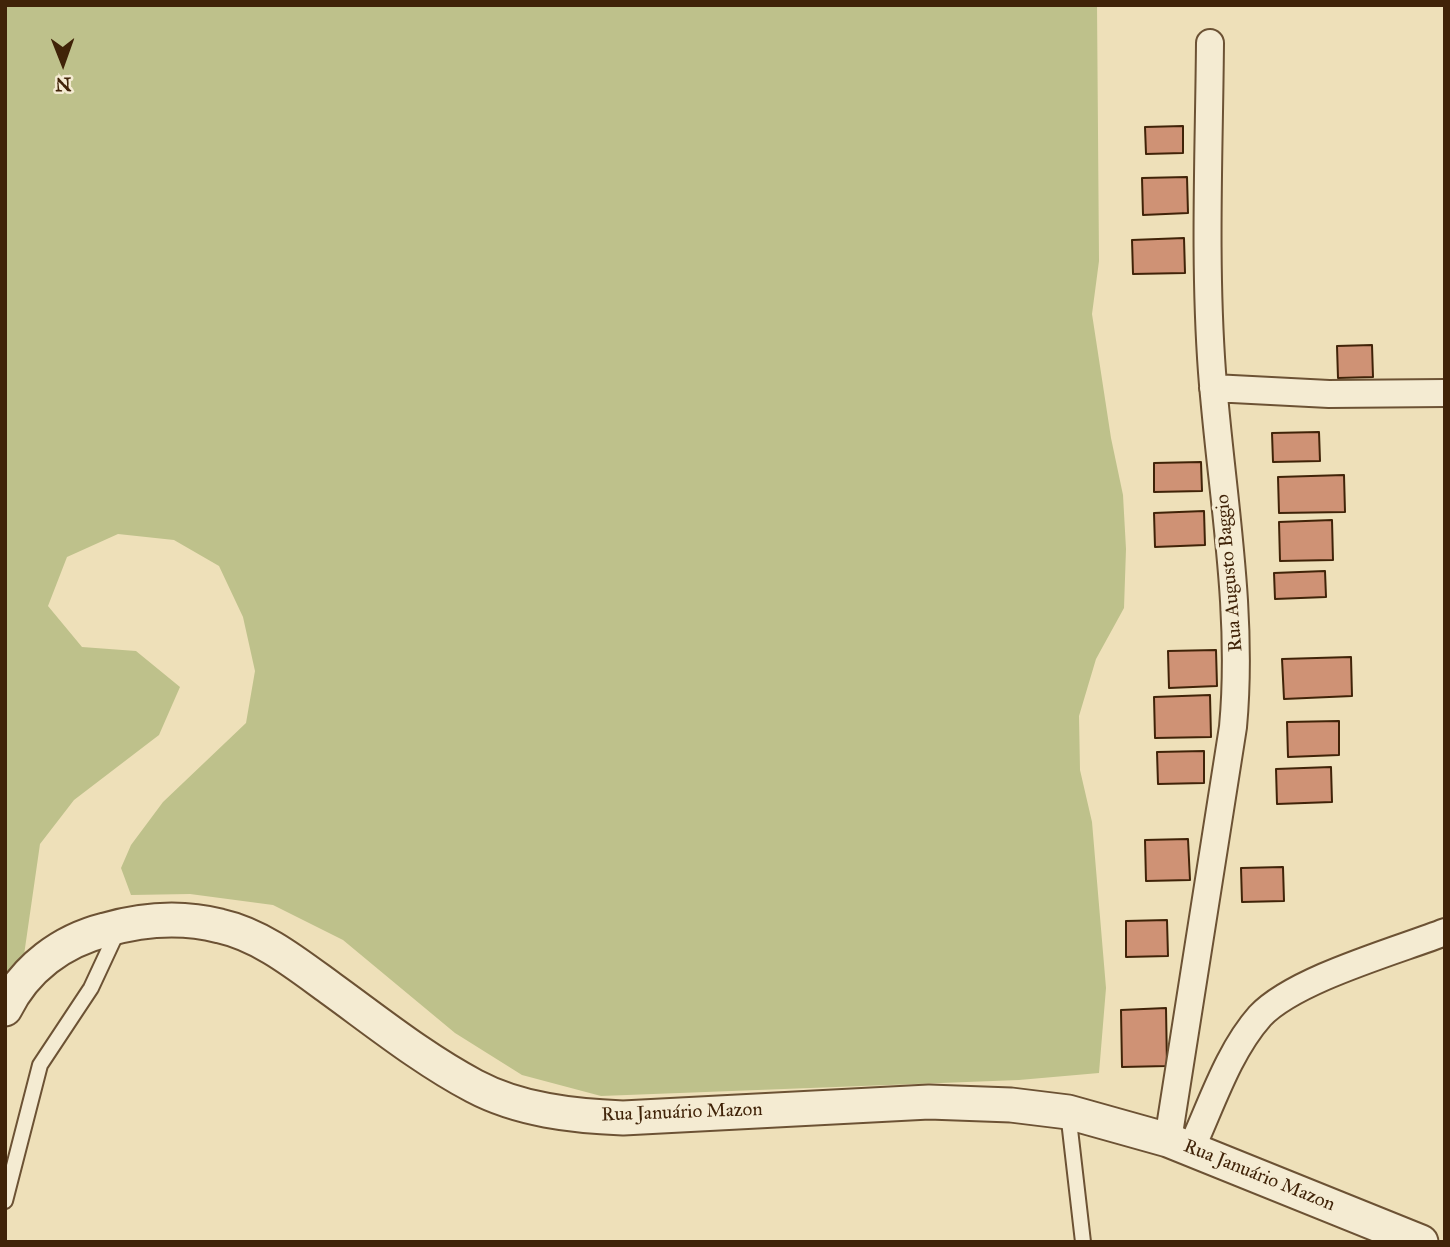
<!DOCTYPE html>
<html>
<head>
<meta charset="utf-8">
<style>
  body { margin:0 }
  #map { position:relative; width:1450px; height:1247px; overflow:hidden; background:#eee0b9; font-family:"IM FELL Great Primer",serif }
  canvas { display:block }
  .frame { position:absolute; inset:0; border:7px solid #402308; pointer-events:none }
  .north { position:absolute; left:28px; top:28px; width:70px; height:70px; -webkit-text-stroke:5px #f4ebd2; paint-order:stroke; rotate:179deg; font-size:19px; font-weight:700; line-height:28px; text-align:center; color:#402308 }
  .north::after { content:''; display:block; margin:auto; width:24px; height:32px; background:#402308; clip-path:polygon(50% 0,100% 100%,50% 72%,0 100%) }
</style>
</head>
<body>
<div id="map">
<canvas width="1450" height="1247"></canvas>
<div class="frame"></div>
<div class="north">N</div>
</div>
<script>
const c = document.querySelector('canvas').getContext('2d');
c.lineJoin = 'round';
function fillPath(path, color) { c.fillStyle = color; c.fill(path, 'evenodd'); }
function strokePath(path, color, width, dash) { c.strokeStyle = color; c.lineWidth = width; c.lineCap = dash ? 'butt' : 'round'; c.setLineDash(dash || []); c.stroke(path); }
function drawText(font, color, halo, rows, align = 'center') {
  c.font = font + ' "IM FELL Great Primer",serif'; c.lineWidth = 7; c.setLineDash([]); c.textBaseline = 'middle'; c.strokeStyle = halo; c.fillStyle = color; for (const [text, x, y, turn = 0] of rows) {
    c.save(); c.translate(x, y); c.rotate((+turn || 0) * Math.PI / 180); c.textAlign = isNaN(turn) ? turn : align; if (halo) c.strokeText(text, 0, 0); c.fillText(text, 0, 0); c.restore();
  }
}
fillPath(new Path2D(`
  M5,5H1097L1099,261L1092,314L1111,438L1123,495L1126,549L1124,608L1096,659L1079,716L1080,770L1092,822L1106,988L1099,1073L1019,1080L601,1096L522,1075L455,1033L343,940L273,905L190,894L131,895L121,868L131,845L163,802L246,723L255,671L243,617L219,566L174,540L118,534L67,557L48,606L82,647L136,651L180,687L159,735L74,800L40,844L24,955L5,979Z`), '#bec18b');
const building = new Path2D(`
  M1183,126V153L1146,154L1145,127Z
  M1187,177L1188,213L1143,215L1142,178Z
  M1184,238L1185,273L1133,274L1132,240Z
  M1372,345L1373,377L1338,378L1337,346Z
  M1319,432L1320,461L1273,462L1272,433Z
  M1201,462L1202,491L1154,492V463Z
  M1344,475L1345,512L1279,513L1278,477Z
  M1204,511L1205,545L1155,547L1154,513Z
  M1332,520L1333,560L1280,561L1279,522Z
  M1325,571L1326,597L1275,599L1274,573Z
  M1216,650L1217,686L1169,688L1168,651Z
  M1351,657L1352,696L1284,699L1282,659Z
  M1210,695L1211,737L1155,738L1154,697Z
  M1339,721V755L1288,757L1287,722Z
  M1204,751V783L1158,784L1157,752Z
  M1331,767L1332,802L1277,804L1276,769Z
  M1188,839L1190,880L1146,881L1145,840Z
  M1283,867L1284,901L1242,902L1241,868Z
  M1167,920L1168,956L1126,957V921Z
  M1166,1008L1167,1066L1122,1067L1121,1010Z`);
fillPath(building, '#cf9275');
strokePath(building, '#402308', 2);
const service = new Path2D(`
  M1068,1112L1083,1242
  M5,1201L40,1065L91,988L118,930`);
const minor = new Path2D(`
  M1213,388L1329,394L1445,393
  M1168,1140L1233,727C1244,608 1221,491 1212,372C1204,263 1209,153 1210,43
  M1191,1149C1211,1106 1228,1052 1260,1016C1295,979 1396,951 1445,932`);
const tertiary = new Path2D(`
  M5,1009C25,968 62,941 105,930C143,919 181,916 220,926C261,935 297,964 330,988C377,1022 423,1059 474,1086C519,1110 573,1116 623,1118L929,1102L1011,1105L1068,1112L1168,1140L1421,1242`);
strokePath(service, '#6c5234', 18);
strokePath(minor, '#6c5234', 30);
strokePath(tertiary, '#6c5234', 37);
strokePath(service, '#f4ebd2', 14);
strokePath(minor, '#f4ebd2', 26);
strokePath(tertiary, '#f4ebd2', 33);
drawText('19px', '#402308', '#f4ebd2', [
  ["Rua Augusto Baggio",1230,573,-95],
  ["Rua Januário Mazon",682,1113,-2],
  ["Rua Januário Mazon",1259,1176,22]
]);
</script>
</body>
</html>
